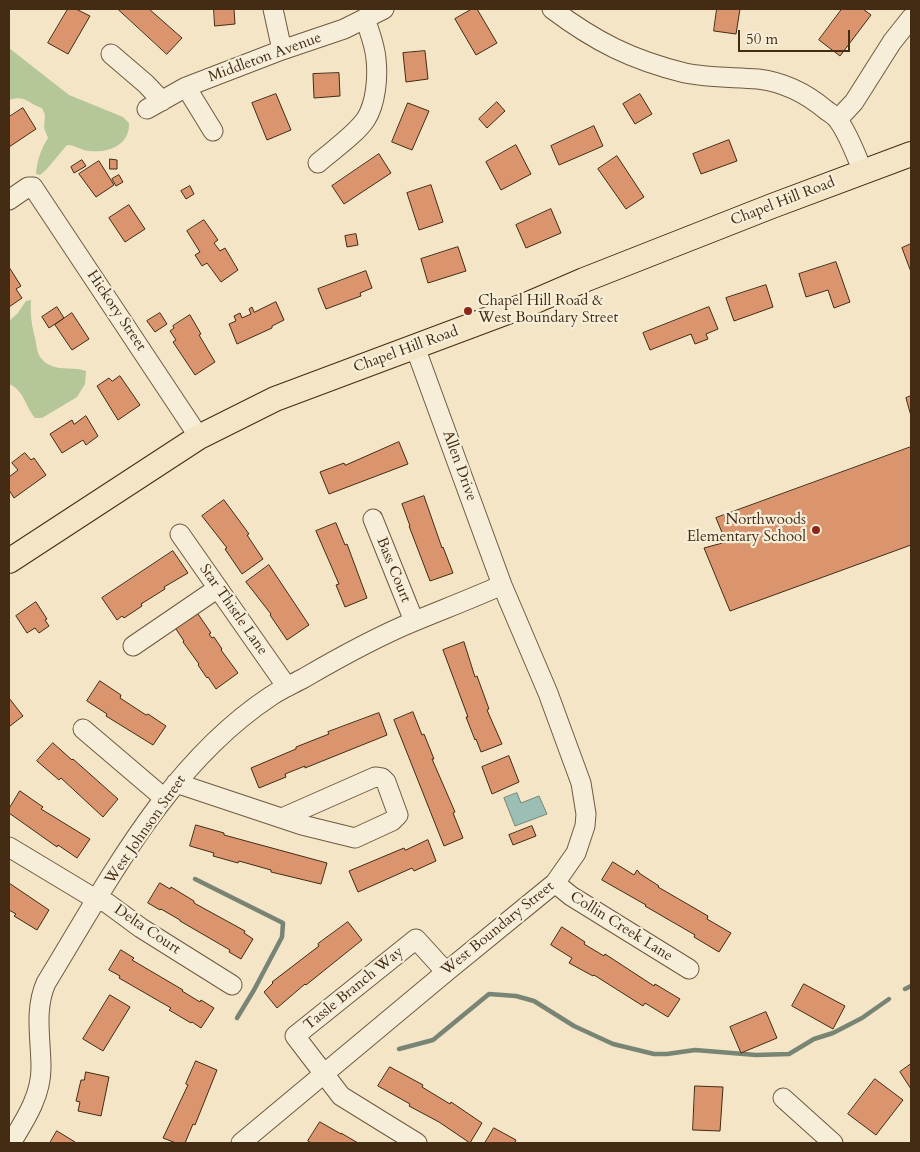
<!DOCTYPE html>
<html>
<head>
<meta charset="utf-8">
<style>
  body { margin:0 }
  #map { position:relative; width:920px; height:1152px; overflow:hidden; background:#f3e5c5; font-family:Cardo,serif }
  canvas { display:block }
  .frame { position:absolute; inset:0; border:10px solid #432b14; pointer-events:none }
  .scale { position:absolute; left:738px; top:30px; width:112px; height:22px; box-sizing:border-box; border:2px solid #432b14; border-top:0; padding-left:6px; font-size:15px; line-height:18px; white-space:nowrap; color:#432b14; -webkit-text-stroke:4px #f7eed9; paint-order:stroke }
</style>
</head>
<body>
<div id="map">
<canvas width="920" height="1152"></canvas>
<div class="frame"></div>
<div class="scale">50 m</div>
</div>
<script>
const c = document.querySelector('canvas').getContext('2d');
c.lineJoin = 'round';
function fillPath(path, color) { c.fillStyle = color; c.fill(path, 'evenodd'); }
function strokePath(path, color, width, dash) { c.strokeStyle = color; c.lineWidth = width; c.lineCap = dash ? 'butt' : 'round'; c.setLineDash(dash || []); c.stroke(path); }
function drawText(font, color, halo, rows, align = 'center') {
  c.font = font + ' Cardo,serif'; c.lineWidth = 4.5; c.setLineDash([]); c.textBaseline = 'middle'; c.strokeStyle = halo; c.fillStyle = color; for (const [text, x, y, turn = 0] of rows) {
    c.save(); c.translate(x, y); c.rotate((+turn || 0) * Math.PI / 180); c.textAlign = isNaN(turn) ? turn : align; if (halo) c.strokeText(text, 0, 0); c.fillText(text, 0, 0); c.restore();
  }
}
fillPath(new Path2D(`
  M9,48L69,95L123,117L129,123C130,145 109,153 89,151C81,150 75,145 67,145L46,170L40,175L36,174C37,160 41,149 48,138L44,128L45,115L42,108C29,104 25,94 9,100Z
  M31,300C30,312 31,322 34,334C38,348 35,359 52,366C61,370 74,367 86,371L85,384L77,397L42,418H35C25,406 24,390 9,384V321L17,314L26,301Z`), '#b5c699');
const water = new Path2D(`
  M517,793L521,803L539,796L547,814L515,826L504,798Z`);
fillPath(water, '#9bbfb4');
strokePath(water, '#788474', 1);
strokePath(new Path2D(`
  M195,879L283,923L282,937L254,990L237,1018
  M905,989L911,986
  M399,1049L433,1040L489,994L516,996L534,1001L574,1026L613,1044L654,1054H667L695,1050L756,1055L789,1054L814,1039L833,1033L862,1018L889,999`), '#788474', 4.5);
const building = new Path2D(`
  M68,9H76L90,16L68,54L48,43Z
  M118,9H149L182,38L167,54Z
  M214,9H234L235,24L215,26Z
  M472,9H477L497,43L476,55L455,19Z
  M717,9H740L736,34L714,31Z
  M842,9H863L871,15L840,56L819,40Z
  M425,51L428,79L406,82L403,53Z
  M339,73L340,96L314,98L313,74Z
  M276,94L291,130L267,140L252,103Z
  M640,94L652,114L635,124L623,104Z
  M497,102L505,111L487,128L479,119Z
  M408,103L429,111L412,150L392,142Z
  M23,108L36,129L9,147V117Z
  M594,126L603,146L559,165L551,146Z
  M729,140L737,161L701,174L693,154Z
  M516,145L531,174L501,190L486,162Z
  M379,154L391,173L344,204L332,186Z
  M617,156L644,197L626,209L598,169Z
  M110,159L117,160V169H110Z
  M82,160L86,166L74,173L71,167Z
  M99,161L114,185L96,197L79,174Z
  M119,175L123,182L116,186L112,179Z
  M431,185L443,222L419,230L407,193Z
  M190,186L194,194L186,199L181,191Z
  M129,205L145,229L125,242L109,218Z
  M551,209L561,233L526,248L516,225Z
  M204,220L218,240L214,243L220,251L225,248L238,270L221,282L207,263L202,266L195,255L200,252L187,231Z
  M356,234L358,245L347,247L345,236Z
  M911,244V272L902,248Z
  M458,247L466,271L428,283L421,259Z
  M836,262L850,302L834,308L828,290L806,297L799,274Z
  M9,267L21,286L16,289L22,298L9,307Z
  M366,271L372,288L360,293L361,296L326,309L318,289Z
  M766,285L773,307L734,321L726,298Z
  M276,302L284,320L272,326V328L237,344L229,324L236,321L234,316L240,313L242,318L251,314L249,309L252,307L254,312Z
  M57,307L64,318L49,328L42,317Z
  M709,307L718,329L706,334L708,339L695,344L691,334L650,350L643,333Z
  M72,313L89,339L72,350L55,325Z
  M160,313L167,324L155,332L147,321Z
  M190,315L201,334L199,335L215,362L195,375L173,342L176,340L170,331L174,328L173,326Z
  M120,376L140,405L118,420L97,386L109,378L112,381Z
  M911,396V416L906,398Z
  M86,416L98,436L86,445L83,440L62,453L50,434L72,420L74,424Z
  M399,442L408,464L329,494L320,472L344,463L345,465Z
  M911,447V545L730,611L704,548L726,542L716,518Z
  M25,453L31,460L34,458L46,475L14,498L9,490V477L18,470L12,463Z
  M424,496L442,548L443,547L453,573L430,581L409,526H410L402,504Z
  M224,500L249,534L247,535L263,559L242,574L225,549L227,548L202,516Z
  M336,523L345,545L347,544L367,598L345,607L336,585L339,584L316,531Z
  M173,551L188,573L164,587L165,589L141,604L142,606L124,618L122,616L117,620L102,598Z
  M269,565L309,625L287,640L270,615L271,614L246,582Z
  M36,602L47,619L45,620L49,626L39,633L35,628L27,633L16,616Z
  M198,614L211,633L209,634L212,638L214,637L222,649L221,650L238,673L216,689L208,677L207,678L198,665L199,664L183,642L184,641L176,629Z
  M464,642L475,677L477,676L489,709L487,710L502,744L481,752L476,739L475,740L466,717H468L443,650Z
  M100,681L121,695L120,698L146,715L148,714L166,726L153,745L106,716L107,714L87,701Z
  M9,698L23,716L10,726L9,724Z
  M413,712L422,735L424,734L434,759H432L455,812L453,813L463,838L444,846L394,720Z
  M379,713L387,735L305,768V766L285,774L286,777L259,788L251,768L296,749V747L329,734L328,732Z
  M53,743L72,760L73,759L118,799L103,817L61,778L59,780L37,761Z
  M509,756L519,782L492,794L482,767Z
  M20,791L43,807L41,809L90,839L77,858L58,845L57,847L9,813V809Z
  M196,825L224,833V835L327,863L321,884L271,872V870L239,861L238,863L213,856L214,853L190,846Z
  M532,826L536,836L513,845L509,835Z
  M428,840L436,861L414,871L412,868L358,892L349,871L404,848L405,850Z
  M613,862L634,875L637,870L639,872V873L659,886L658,887L708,916L707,919L731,933L719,952L694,937L695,935L645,906L646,905L602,880Z
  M9,883L49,910L37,930L14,916L16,914L9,910Z
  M160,883L170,889L171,887L194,901V903L245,931L244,933L253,939L241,959L229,952L230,950L180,921V920L161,909L160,910L148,903Z
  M348,922L362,940L306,985L305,984L277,1008L264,992L273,983L272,982L319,946L318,944Z
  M562,927L585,942L584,944L604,956L605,954L654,986L655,984L680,999L668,1017L645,1003L643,1006L594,975L593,976L569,963L572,958L551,945Z
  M121,950L134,958L132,960L183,990L182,991L200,1002L201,1000L214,1008L201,1028L192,1022L191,1023L169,1010L171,1008L119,978L120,976L109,970Z
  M804,984L845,1006L833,1029L792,1006Z
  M110,995L130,1007L103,1051L83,1039Z
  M766,1012L777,1038L741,1053L730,1027Z
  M196,1061L217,1070L195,1125L193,1124L185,1143H176L163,1138L188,1085L186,1084Z
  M911,1064V1089L900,1072Z
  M390,1067L423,1085L422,1087L450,1104L451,1102L482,1123L470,1143L439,1122L409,1106L410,1104L378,1086Z
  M86,1072L109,1077L101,1116L78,1111L80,1102L76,1101L81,1080H84Z
  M875,1079L903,1100L876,1135L848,1114Z
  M695,1086L723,1087L720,1131L693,1130Z
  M320,1122L341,1134V1133L358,1143H311L308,1141Z
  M494,1128L516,1140L515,1142L516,1143H485Z
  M57,1131L75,1142V1143H50Z`);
fillPath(building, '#da956e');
strokePath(building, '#432b14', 1);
const minor = new Path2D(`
  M273,9L282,50
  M552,9C596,42 632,60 685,73C709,78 734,77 758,79C783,82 807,94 826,110C830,113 835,116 838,120C849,135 856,155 863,172
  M111,54L146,84L162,101
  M186,87L213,131
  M147,109L186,87L282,50L344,29L384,9
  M838,119L854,102L892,42L911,18
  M318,163C333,150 355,135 366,119C376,103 378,77 376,59C375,45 369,31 365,18
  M9,200L28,187H33L199,437
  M373,519L414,621
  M180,534L287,687
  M133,646L218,588
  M83,729L164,798
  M176,783L302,825L355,838L392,821L398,815L386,782L382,778L375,777L282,818
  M9,847L97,900L107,903L141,928L232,985
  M555,883L571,896L689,969
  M783,1098L833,1143
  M11,1143C25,1120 41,1096 41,1068C41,1039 34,1010 46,983C109,880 168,764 271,696C281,689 293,684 304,678C340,657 376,637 415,621C444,609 473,598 502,585
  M241,1143L446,972L555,883L576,853L585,826L586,814L581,783L548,693L502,585L415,347
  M417,1143L341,1096L295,1036L416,939L446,972`);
const major = new Path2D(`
  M9,561L199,437L275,399L526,305L584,280L772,206L911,154`);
strokePath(minor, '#6f5a40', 21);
strokePath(major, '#432b14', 26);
strokePath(minor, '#f7eed9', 19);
strokePath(major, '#f3e5c5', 24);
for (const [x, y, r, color] of [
  [468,311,5,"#8f2418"],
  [816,530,5,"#8f2418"]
]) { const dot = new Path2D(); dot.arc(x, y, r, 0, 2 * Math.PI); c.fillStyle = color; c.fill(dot); strokePath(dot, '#f7eed9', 2); }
drawText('15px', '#432b14', '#f7eed9', [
  ["Middleton Avenue",265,58,-20],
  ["Chapel Hill Road",783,202,-21],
  ["Hickory Street",116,311,56],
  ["Chapel Hill Road",406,350,-20],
  ["Allen Drive",459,466,70],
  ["Bass Court",393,570,68],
  ["Star Thistle Lane",233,610,55],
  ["West Johnson Street",146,830,-55],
  ["Collin Creek Lane",621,927,32],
  ["West Boundary Street",498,929,-39],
  ["Delta Court",147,930,34],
  ["Tassle Branch Way",354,989,-39]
]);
drawText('15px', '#432b14', '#f7eed9', [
  ["Chapel Hill Road &",478,302],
  ["West Boundary Street",478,319],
  ["Northwoods",806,521,"right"],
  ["Elementary School",806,538,"right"]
], 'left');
</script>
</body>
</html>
